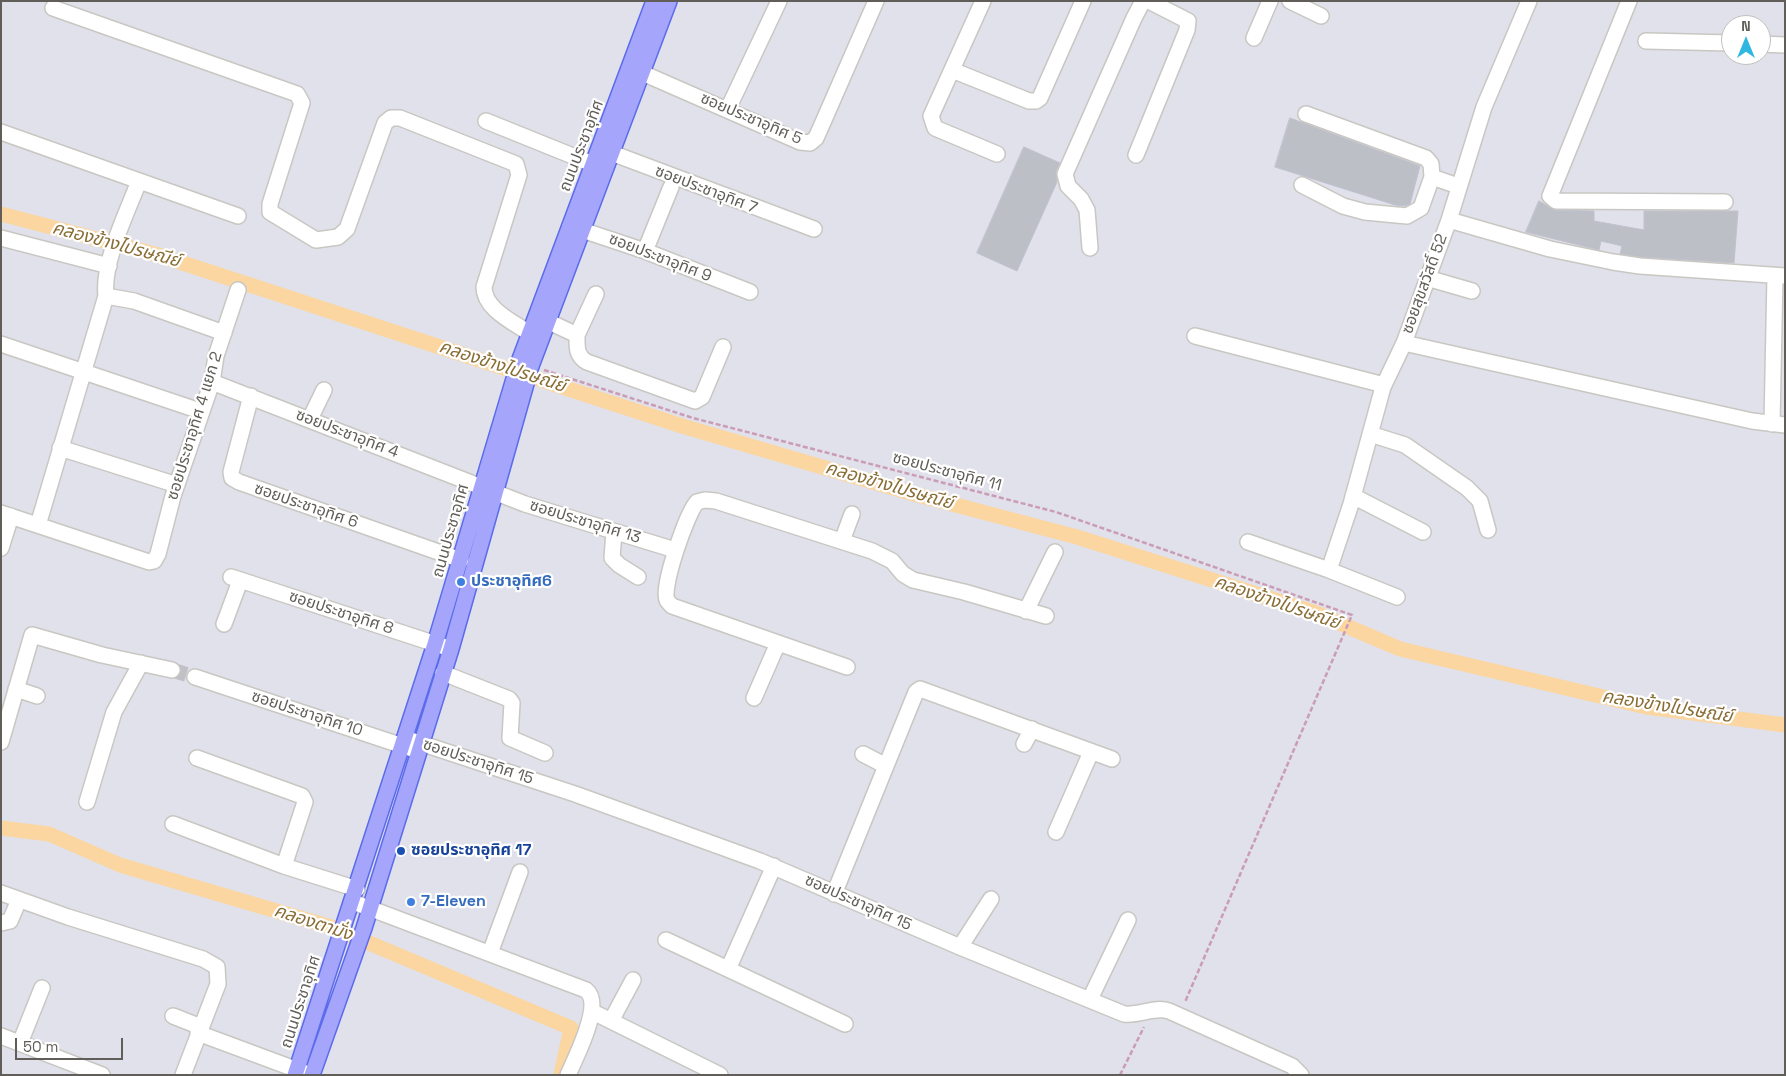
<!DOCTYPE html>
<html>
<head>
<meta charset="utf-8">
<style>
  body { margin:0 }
  #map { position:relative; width:1786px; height:1076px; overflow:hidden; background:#e0e1eb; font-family:"Space Grotesk",sans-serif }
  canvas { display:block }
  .frame { position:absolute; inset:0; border:2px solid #615e59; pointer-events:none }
  .north { position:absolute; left:1721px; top:15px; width:50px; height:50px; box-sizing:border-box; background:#fff; border:1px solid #c0bfbd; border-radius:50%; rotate:0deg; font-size:14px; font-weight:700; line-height:20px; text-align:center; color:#615e59 }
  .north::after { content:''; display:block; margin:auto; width:18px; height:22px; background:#30b7e1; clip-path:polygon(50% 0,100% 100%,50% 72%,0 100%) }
  .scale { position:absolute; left:15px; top:1038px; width:108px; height:22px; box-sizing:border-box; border:2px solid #615e59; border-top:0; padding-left:6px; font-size:15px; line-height:18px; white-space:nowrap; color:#615e59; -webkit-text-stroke:4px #fff; paint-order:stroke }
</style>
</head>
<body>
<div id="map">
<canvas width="1786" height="1076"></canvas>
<div class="frame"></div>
<div class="north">N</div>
<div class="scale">50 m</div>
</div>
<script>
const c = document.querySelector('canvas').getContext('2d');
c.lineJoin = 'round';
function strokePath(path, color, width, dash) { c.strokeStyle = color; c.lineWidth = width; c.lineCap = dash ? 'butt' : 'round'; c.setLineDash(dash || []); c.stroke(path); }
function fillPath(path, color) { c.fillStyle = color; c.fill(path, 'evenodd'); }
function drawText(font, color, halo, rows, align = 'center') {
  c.font = font + ' "Space Grotesk","Noto Sans Thai",sans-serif'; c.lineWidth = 4.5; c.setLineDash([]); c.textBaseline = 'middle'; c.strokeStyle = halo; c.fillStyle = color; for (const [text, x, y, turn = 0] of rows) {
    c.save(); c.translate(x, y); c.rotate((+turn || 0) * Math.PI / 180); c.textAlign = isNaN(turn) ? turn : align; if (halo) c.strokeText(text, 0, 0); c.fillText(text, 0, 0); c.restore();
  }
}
strokePath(new Path2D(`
  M1,214L158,255L682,426L914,494L1077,537L1316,613L1400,649L1646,707L1785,725
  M1,828L49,834L120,865L331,927L571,1028L561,1075`), '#fbd6a0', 15);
const building = new Path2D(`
  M1290,118L1420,166L1410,204L1405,206L1395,205L1275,167Z
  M1024,147L1060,163L1056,171L1057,182L1017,271L977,253Z
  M1539,201L1555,210L1594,211V221L1644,230V211H1738L1734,263L1641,257L1620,254L1622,246L1601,241L1599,250L1526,232Z`);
fillPath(building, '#bcbfc6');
strokePath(building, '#bfc1d0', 1);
strokePath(new Path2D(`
  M172,670L195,677`), '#c0c0c6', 15, [15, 8]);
const minor = new Path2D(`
  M983,1L931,116L935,128L997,154
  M1290,1L1321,16
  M1629,1L1550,196L1556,201L1725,202
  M53,8L297,94L302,103L270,204V212L316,240L338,237L347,229L385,123L391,118H400L516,164L519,175L484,287C484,309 513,322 529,333
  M1254,38L1270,1
  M1646,41L1731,43
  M1761,44L1785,45
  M631,68L800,142L810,143L816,138L824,120L876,1
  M952,70L1029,101H1036L1040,98L1083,1
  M728,109L779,1
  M1306,114L1426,158L1431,164L1432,177
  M486,121L605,169
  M1,132L238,216
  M601,149L814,229
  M1136,155L1187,30L1188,21L1149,1
  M1302,185L1343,206L1365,212L1407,216L1421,208L1432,177L1458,186
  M1449,220L1550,249L1613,262L1640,266L1785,276
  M570,226L645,251L750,292
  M1,238L109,266
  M1090,248L1087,210L1081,199L1068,186L1065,174L1134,18L1143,1
  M645,251L671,187
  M1427,278L1472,291
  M106,296L134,301L224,333
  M547,321L577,335C577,347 576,356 587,362L695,401L702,397L723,347
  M577,335L596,294
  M1195,336L1384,385
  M1404,343L1752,421L1785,425
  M1,344L200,411
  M212,382L525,504L675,550
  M251,396L231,472L232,478L239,482L461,560
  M310,419L324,390
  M1772,424L1775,276
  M1370,434L1405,445L1467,488L1480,501L1488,530
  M60,448L177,485
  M1353,496L1423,532
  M1,513L149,562L154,561L158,554L173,496L212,382L216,356L238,290
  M38,525L106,296C102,262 127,213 139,181
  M614,532L612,558L619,565L638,577
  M842,541L852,514
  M1248,542L1329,570L1397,597
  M1,548L11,516
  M1329,570L1351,504L1383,387L1404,343L1449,220L1484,107L1529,1
  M231,577L448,648
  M1026,611L1055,552
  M224,624L240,581
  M847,667L672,606C670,604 668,602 667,600C661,587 687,513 697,502L705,500L716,501L872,551L892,561L903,574L913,580L964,592L1046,616
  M443,673L509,699L512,703L510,738L545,753
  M195,677L415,750
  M16,689L37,696
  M754,698L778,643
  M405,738L575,794L760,861L960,947L1124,1014C1139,1016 1155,1006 1169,1011L1292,1066L1301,1075
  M1,742L32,635L102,655L172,670
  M1024,744L1032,729
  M863,754L886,766
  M197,758L302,796L305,802L284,866
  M87,802L114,712L141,663
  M173,824L284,866L357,889
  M1056,832L1091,752
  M1,893L68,917L203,959L217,967L218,984L183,1075
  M834,894L916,692L920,689L1112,759
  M353,902L586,990C604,1004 576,1056 568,1075
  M1,923L10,921L19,900
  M666,940L845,1024
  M960,947L991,899
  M490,953L520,872
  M729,967L774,866
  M1090,999L1128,920
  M593,1012L720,1075
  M173,1016L201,1027
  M611,1021L633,980
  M198,1033L311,1075
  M1,1036L102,1075
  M20,1043L42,988`);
const major = new Path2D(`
  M295,1075L435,644L519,362L654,1
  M312,1075L364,928L451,649L531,366L669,1`);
strokePath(minor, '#c9c7c2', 18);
strokePath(major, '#5a6beb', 18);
strokePath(new Path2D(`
  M544,370L693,418L1056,512L1352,615L1185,1002
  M1120,1075L1144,1027`), '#cb9cb6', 2.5, [5, 2.5]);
strokePath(minor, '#fff', 15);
strokePath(major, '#a5a5fb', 15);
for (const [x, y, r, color] of [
  [461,582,5,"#3f7fe0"],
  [401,851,5,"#1a4fb4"],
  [411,902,5,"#3f7fe0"]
]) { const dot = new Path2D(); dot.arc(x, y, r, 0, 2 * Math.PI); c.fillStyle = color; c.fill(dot); strokePath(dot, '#fff', 2); }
drawText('16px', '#615e59', '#fff', [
  ["ซอยประชาอุทิศ 5",751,119,23],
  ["ถนนประชาอุทิศ",582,146,-69],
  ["ซอยประชาอุทิศ 7",706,190,21],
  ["ซอยประชาอุทิศ 9",660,258,21],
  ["ซอยสุขสวัสดิ์ 52",1425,284,-70],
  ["ซอยประชาอุทิศ 4 แยก 2",195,426,-73],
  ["ซอยประชาอุทิศ 4",347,434,21],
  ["ซอยประชาอุทิศ 11",947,472,15],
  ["ซอยประชาอุทิศ 6",306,506,19],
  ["ซอยประชาอุทิศ 13",585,522,17],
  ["ถนนประชาอุทิศ",451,531,-74],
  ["ซอยประชาอุทิศ 8",341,613,18],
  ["ซอยประชาอุทิศ 10",307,714,18],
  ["ซอยประชาอุทิศ 15",478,762,18],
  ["ซอยประชาอุทิศ 15",858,903,24],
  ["ถนนประชาอุทิศ",301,1002,-72]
]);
drawText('bold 16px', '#366cbe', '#fff', [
  ["ประชาอุทิศ6",471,582],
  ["7-Eleven",421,902]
], 'left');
drawText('bold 16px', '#164399', '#fff', [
  ["ซอยประชาอุทิศ 17",411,851]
], 'left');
drawText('italic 18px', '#896d35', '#fff', [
  ["คลองข้างไปรษณีย์",116,245,15],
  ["คลองข้างไปรษณีย์",502,367,18],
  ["คลองข้างไปรษณีย์",889,486,16],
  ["คลองข้างไปรษณีย์",1277,603,19],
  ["คลองข้างไปรษณีย์",1667,707,9],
  ["คลองตามั่ง",313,923,18]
]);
</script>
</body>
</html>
